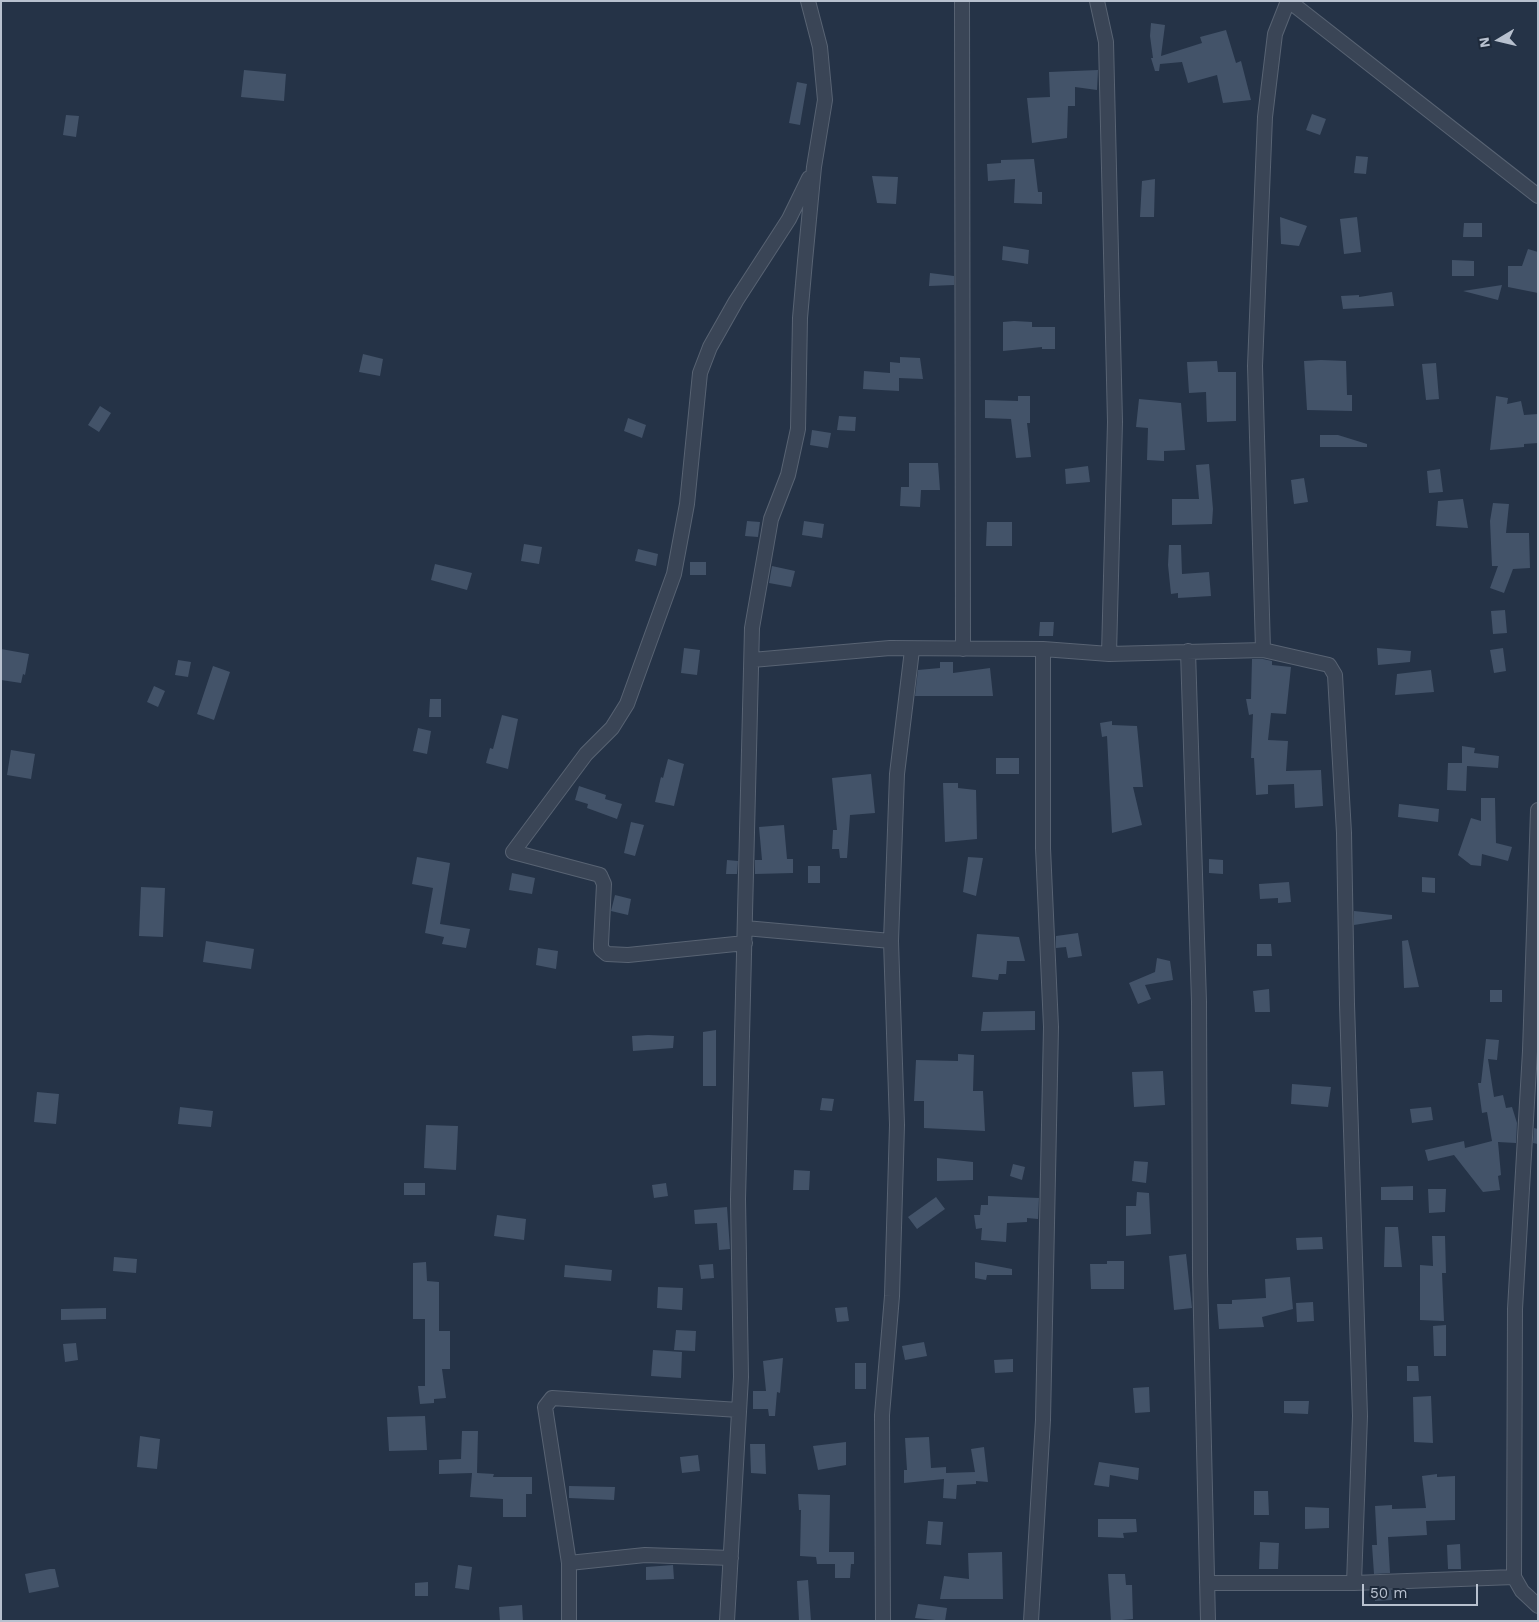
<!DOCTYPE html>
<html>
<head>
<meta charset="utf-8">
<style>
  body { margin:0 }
  #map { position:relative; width:1539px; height:1622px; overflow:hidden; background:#253347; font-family:"Work Sans",sans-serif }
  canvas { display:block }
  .frame { position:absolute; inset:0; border:2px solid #b8c1cf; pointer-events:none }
  .north { position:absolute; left:1474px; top:15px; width:50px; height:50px; -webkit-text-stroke:4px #1e2a3b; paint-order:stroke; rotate:261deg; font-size:14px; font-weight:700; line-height:20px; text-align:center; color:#b8c1cf }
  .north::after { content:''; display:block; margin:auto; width:18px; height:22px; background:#b8c1cf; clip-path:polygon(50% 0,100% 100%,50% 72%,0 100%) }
  .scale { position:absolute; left:1362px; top:1584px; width:116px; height:22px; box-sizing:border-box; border:2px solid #b8c1cf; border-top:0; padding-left:6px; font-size:15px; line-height:18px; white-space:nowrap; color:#b8c1cf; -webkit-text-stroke:4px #1e2a3b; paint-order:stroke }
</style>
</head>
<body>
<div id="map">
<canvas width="1539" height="1622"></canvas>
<div class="frame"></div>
<div class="north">N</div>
<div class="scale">50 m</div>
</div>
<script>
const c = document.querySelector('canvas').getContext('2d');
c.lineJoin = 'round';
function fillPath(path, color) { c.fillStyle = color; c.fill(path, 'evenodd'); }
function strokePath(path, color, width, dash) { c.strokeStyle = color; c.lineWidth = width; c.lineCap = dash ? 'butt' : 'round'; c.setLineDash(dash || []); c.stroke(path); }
fillPath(new Path2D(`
  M1151,23L1165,25L1161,56L1202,43L1200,37L1226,30L1236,63L1241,61L1251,100L1223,103L1217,75L1188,83L1182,62L1160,64L1159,71H1155L1151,58H1153L1150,36Z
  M244,70L286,74L284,101L241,97Z
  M1098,70L1097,90L1075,87V106H1068L1067,138L1032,143L1027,98L1050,97L1049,72Z
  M797,82L807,84L800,125L789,123Z
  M1312,114L1326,119L1320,135L1306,130Z
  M66,115L79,116L76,137L63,135Z
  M1356,156L1368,157L1366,174L1354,173Z
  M1034,159L1038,192H1042V204L1014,203L1015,179L988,181L987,164L1001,163V160Z
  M872,176L898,177L896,204L877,203Z
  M1155,179L1154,217H1140L1142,181Z
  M1280,217L1307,226L1299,246L1281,244Z
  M1357,217L1361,252L1344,254L1340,219Z
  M1464,223H1482V237H1463Z
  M1003,246L1029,250L1028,264L1002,260Z
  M1528,249L1538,252V293L1508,287V266H1522Z
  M1452,260L1474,261V276H1452Z
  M930,273L954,276V285L929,286Z
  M1502,285L1498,300L1463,291Z
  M1392,292L1394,306L1343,309L1341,296L1359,295V297Z
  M1014,321L1032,322V327H1055V349H1042V347L1003,351V322Z
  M363,354L383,359L380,376L359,372Z
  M900,357L920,358L923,379L899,378V391L863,389L864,371L890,373V362L900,363Z
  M1321,360L1346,361L1347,395H1352V411L1307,410L1304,361Z
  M1217,361L1218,372H1236V421L1207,422L1206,392L1189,393L1187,362Z
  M1436,363L1439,399L1426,400L1422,364Z
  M1018,396H1030V423H1027L1031,457L1016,458L1011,419L985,418V400L1018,401Z
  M1496,396L1508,398L1507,404L1521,401L1524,415L1538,414V443L1524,444V447L1490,450Z
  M1139,399L1181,403L1185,450L1164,451V461L1147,460L1148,428L1136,427Z
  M100,406L111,413L99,432L88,425Z
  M839,416L856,417L855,431L837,430Z
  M628,418L646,425L642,438L624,431Z
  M812,430L831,433L828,448L810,445Z
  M1320,435H1338L1367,444V447H1320Z
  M909,463H938L940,490H921L920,507L900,506L901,487H909Z
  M1209,464L1213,509L1212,524L1172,525V499H1199L1196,465Z
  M1088,466L1090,482L1066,484L1065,469Z
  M1440,469L1443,492L1429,493L1427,471Z
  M1304,478L1308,502L1294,504L1291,480Z
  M1463,499L1468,528L1436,526L1438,501Z
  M1493,503L1509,504L1506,533H1529L1530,568L1513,569L1504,593L1490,588L1498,566H1492L1490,521Z
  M747,521L760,522L758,537L745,536Z
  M804,521L824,524L822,538L802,535Z
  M987,522H1012V546H986Z
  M524,544L542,547L539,564L521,561Z
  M1169,545H1181L1182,574L1209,572L1211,596L1178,598V593L1171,594L1168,565Z
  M638,549L658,554L656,566L635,561Z
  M690,562H706V575H690Z
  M435,564L472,573L467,590L431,580Z
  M772,566L795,571L791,587L769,583Z
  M1505,610L1507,633L1493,634L1491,611Z
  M1040,622H1054L1053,636H1039Z
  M684,648L700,650L697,675L681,673Z
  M1377,648L1411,651L1410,662L1378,665Z
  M1503,648L1506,671L1494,673L1490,650Z
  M1,649L29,654L25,675L23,674L21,683L1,680Z
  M1252,659H1263L1272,661V665L1291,667L1286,714L1271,713L1268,740L1288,741L1286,771L1321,770L1323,806L1295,808L1294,784L1268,785V794L1256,795L1254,758H1251L1253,714L1249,715L1246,699H1251Z
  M178,660L191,662L188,677L175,675Z
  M940,662H953V673L990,668L993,696H915L918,670L940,668Z
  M213,666L230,672L214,720L197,714Z
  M1431,670L1434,692L1395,695L1397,674Z
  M154,686L165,691L158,707L147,702Z
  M430,699H441V717H429Z
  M502,715L518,719L508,769L486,763L490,748L493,749Z
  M1112,721V725L1137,726L1143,787H1133L1142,825L1112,833L1107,736L1102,737L1100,723Z
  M418,728L431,731L427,754L413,751Z
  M1462,746L1475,748L1474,753L1499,756L1498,768L1467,766L1466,791L1447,790L1448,763H1462Z
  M11,750L35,754L31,779L7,775Z
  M996,758H1019V774H996Z
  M668,759L684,764L674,806L655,802L661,777L663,778Z
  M871,774L875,813L850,815L847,858H840L839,849H832L833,830H837L832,778Z
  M943,783H958V788L976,790L977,839L945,842Z
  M579,786L606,795L605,799L622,804L617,819L587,808L588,804L575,800Z
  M1481,798H1495L1496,843L1512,847L1508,861L1482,854L1481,866L1471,865L1458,855L1471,818L1481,821Z
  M1399,804L1439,809L1438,822L1398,817Z
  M631,822L644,825L635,856L624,853Z
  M784,825L787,859H793V873L755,874V860H762L759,827Z
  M417,857L450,863L440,924L470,929L466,948L442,944L444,937L425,933L433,888L412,884Z
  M968,857L983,858L976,896L963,892Z
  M1209,859L1223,860V874L1209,873Z
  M727,860L738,861L737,874H726Z
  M808,866H820V883H808Z
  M512,873L535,878L532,894L509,890Z
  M1422,877L1435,878V893L1422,892Z
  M1289,882L1291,902L1278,903V898L1260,899L1259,884Z
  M141,887L165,888L163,937L139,936Z
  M615,895L631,899L628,915L611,911Z
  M1354,911L1392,915V919L1354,925Z
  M1078,933L1082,956L1068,958L1066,947L1056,948V936Z
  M977,934L1019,937L1025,961H1007L1006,974H999L998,980L972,977Z
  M1408,940L1419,987L1404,988L1402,941Z
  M206,941L254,949L251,969L203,962Z
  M1257,944H1271L1272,956H1257Z
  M538,948L558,951L556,969L536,965Z
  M1157,958L1170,961L1173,980L1145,985L1151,999L1138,1004L1129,983L1155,972Z
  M1269,989L1270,1012H1255L1253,991Z
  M1490,990H1502V1002H1490Z
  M1035,1011V1030L981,1031L983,1012Z
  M716,1030V1086H703V1032Z
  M648,1035L674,1036L673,1048L633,1051L632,1036Z
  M1486,1039L1499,1040L1497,1060L1488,1059L1494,1097L1503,1095L1506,1108L1512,1107L1517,1123L1516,1143L1498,1142L1501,1175L1498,1176L1500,1190L1483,1192L1454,1155L1428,1161L1425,1150L1464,1141L1465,1148L1492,1141L1487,1112L1482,1113L1478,1083H1481Z
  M958,1054L974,1055L973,1091H983L985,1131L924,1128V1101H914L916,1060L958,1061Z
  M1163,1071L1165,1105L1134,1107L1132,1072Z
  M1292,1084L1331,1087L1328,1107L1291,1104Z
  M37,1092L59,1094L56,1124L34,1122Z
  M822,1098L834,1099L832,1111L820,1110Z
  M180,1107L213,1111L211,1127L178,1124Z
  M1431,1107L1433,1120L1412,1123L1410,1109Z
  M426,1125L458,1126L456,1170L424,1168Z
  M1534,1128L1538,1129V1144L1533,1143Z
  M937,1158L973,1162V1180L937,1181Z
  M1134,1161L1148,1162L1146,1183L1132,1181Z
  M1013,1164L1025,1167L1022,1180L1010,1176Z
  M794,1170L810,1171L809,1190H793Z
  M404,1183H425V1195H404Z
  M666,1183L668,1196L654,1198L652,1185Z
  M1413,1186V1200H1381V1187Z
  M1428,1189H1446L1445,1212L1429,1213Z
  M1137,1192L1149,1193L1151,1234L1126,1236V1206H1136Z
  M988,1196L1039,1198L1038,1219L1027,1218V1222L1007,1223L1006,1242L981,1240L982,1228L976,1229L974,1215H980L981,1205H988Z
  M936,1197L945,1209L917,1229L908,1217Z
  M727,1207L730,1249L719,1250L717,1223L695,1224L694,1210Z
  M497,1215L526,1219L524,1240L494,1236Z
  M1385,1227H1398L1402,1267H1384Z
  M1432,1236H1445L1446,1273H1442L1444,1321L1420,1320V1265L1433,1266Z
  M1322,1237L1323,1249L1297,1250L1296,1238Z
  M1186,1254L1192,1308L1174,1310L1169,1256Z
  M114,1257L137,1259L136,1273L113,1271Z
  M1107,1261H1124V1289H1091L1090,1264H1107Z
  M426,1262L427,1281L439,1282V1331H450V1369H442L446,1398L434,1399V1403L420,1404L418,1386H425V1319H413V1263Z
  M975,1262L1012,1269V1275H987L986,1280L975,1278Z
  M713,1264L714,1278L701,1279L699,1265Z
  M565,1265L612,1270L611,1281L564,1277Z
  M1290,1277L1293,1309L1262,1317L1264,1327L1219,1329L1217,1304H1232V1300L1266,1298L1265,1279Z
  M658,1287L683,1288L682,1310L657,1308Z
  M1313,1302L1314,1321L1297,1322L1296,1303Z
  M847,1307L849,1321L837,1322L835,1308Z
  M106,1308V1319L61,1320V1309Z
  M1446,1325V1356H1434L1433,1326Z
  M676,1330L696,1331L695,1351L674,1350Z
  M924,1342L927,1356L905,1360L902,1346Z
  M76,1343L78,1360L65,1362L63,1344Z
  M653,1350L682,1352L681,1378L651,1376Z
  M783,1358L780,1393L777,1392L775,1416H769L768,1409H753V1391H766L763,1361Z
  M1013,1359V1372L995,1373L994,1360Z
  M855,1363H866V1389H855Z
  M1407,1366H1418L1419,1381H1407Z
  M1149,1387L1150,1412L1135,1413L1133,1388Z
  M1431,1396L1433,1443L1414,1442L1413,1397Z
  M1284,1401H1309L1308,1414L1284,1413Z
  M425,1416L427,1450L389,1451L387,1417Z
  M462,1431H478L477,1473L494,1474L493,1477H532V1494H526V1517H503V1499L470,1497L472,1473L439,1474V1460L461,1459Z
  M140,1436L160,1439L157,1469L137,1467Z
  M929,1437L931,1468L946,1467V1473L975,1472L971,1449L984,1447L988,1482L976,1481V1479V1484L957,1485L956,1499L943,1498L944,1479L904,1483V1470H907L905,1438Z
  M846,1442V1465L818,1470L813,1446Z
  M750,1444H765L766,1474L751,1473Z
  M698,1455L700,1471L682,1473L680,1457Z
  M1099,1462L1139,1468L1138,1480L1110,1475L1109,1487L1094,1485Z
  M1437,1474V1477L1455,1476V1520L1426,1521L1427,1535L1388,1537L1390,1573L1374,1574L1372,1545H1377L1375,1506L1392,1505V1509L1426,1508L1422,1476Z
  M569,1486L615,1487L614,1500L569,1498Z
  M1254,1491H1268L1269,1515H1254Z
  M798,1494L830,1495L829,1552H854V1564H851L850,1578H835V1564H817L816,1557L800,1556L801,1510H799Z
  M1305,1507L1329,1508V1528L1305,1529Z
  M1098,1519H1136L1137,1532L1123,1533L1124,1538L1098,1537Z
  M928,1521L943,1522L941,1545L926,1544Z
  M1260,1542L1279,1543L1278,1569H1259Z
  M1460,1544L1461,1569H1448L1447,1545Z
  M1002,1552L1003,1599H940L944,1576L969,1579L968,1553Z
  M458,1565L472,1567L469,1590L455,1588Z
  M673,1565L674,1579L646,1580V1567Z
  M50,1569H55L59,1587L29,1593L25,1574Z
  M1108,1574H1125L1126,1585H1132L1133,1619L1111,1621Z
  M808,1580L811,1621H799L797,1581Z
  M428,1582V1596H415V1583Z
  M1391,1590L1392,1600L1375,1601V1591Z
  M918,1604L947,1608L945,1621L915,1618Z
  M522,1605L523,1621H500L499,1607Z`), '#435369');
const minor = new Path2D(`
  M962,1L963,649
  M1097,1L1106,42L1115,422L1109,654
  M1289,1L1538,196
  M1263,650L1255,366L1265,117L1275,34L1288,1
  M1188,651L1199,1002L1200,1272L1208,1621
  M752,660L890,648L1043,649L1109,654L1263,650L1329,665L1335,675L1344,833L1347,1004L1360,1416L1354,1583
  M1538,810L1530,1051L1515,1309L1514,1577L1522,1591L1538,1606
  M745,928L891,941
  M745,943L628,955L607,954L601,949V944L604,884L600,875L513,852L586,754L612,728L627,704L674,574L687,504L700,373L710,347L736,301L789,219L809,178
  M569,1563L645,1555L731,1558
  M1207,1583H1354L1514,1577
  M569,1621V1563L545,1407L552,1398L739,1410
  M727,1621L741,1377L738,1199L752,628L771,519L788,475L798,429L800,318L805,261L814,167L825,100L820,47L808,1
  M883,1621L882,1415L892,1296L897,1125L891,941L897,774L912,650
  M1031,1621L1043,1420L1051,1027L1043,848V649`);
strokePath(minor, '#586373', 16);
strokePath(minor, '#3a4556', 14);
</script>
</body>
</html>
